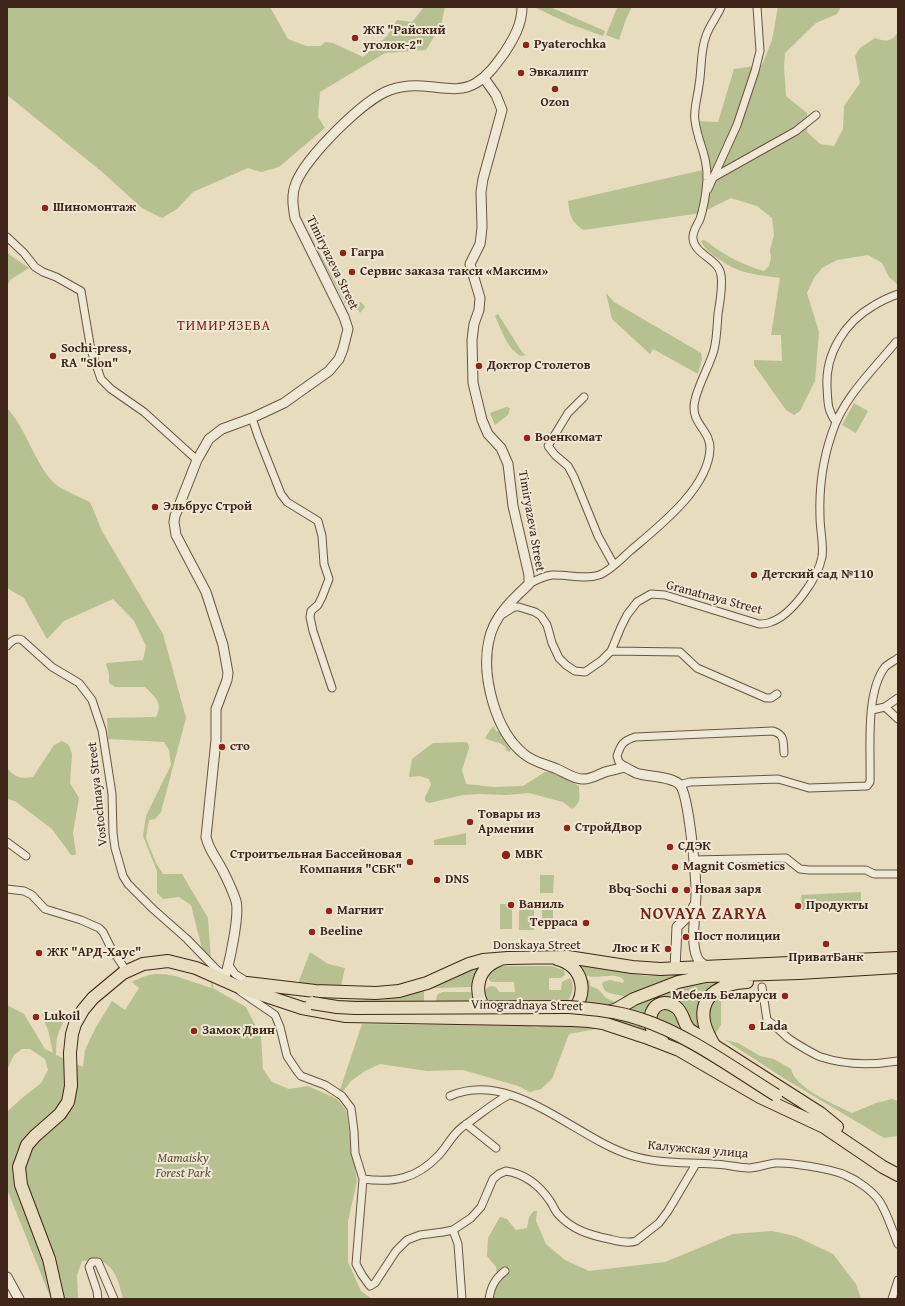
<!DOCTYPE html>
<html>
<head>
<meta charset="utf-8">
<style>
  body { margin:0 }
  #map { position:relative; width:905px; height:1306px; overflow:hidden; background:#e7dcbd; font-family:"Gentium Book Plus",serif }
  canvas { display:block }
  .frame { position:absolute; inset:0; border:8px solid #402618; pointer-events:none }
</style>
</head>
<body>
<div id="map">
<canvas width="905" height="1306"></canvas>
<div class="frame"></div>
</div>
<script>
const c = document.querySelector('canvas').getContext('2d');
c.lineJoin = 'round';
function fillPath(path, color) { c.fillStyle = color; c.fill(path, 'evenodd'); }
function strokePath(path, color, width, dash) { c.strokeStyle = color; c.lineWidth = width; c.lineCap = dash ? 'butt' : 'round'; c.setLineDash(dash || []); c.stroke(path); }
function drawText(font, color, halo, rows, align = 'center') {
  c.font = font + ' "Gentium Book Plus",serif'; c.lineWidth = 4; c.setLineDash([]); c.textBaseline = 'middle'; c.strokeStyle = halo; c.fillStyle = color; for (const [text, x, y, turn = 0] of rows) {
    c.save(); c.translate(x, y); c.rotate((+turn || 0) * Math.PI / 180); c.textAlign = isNaN(turn) ? turn : align; if (halo) c.strokeText(text, 0, 0); c.fillText(text, 0, 0); c.restore();
  }
}
fillPath(new Path2D(`
  M7,7H270L288,39L306,46H321L325,42L333,43L363,57L387,36L397,20L412,22L424,7H445L441,25L426,50L385,53L320,92L318,117L325,128L279,167L261,172L248,168L193,192L177,209L162,218L142,208L101,171L7,95Z
  M534,7H550L605,31L603,36L570,24Z
  M615,7H632L626,19L619,40L606,35L617,8Z
  M778,7H841L837,14L816,23L785,53L784,67L786,96L807,113V132L820,144L834,146L843,129L844,106L860,83L855,56L860,48L875,38C885,42 892,42 898,32V68L897,72L898,74V285L889,277L882,263L868,255L837,260L822,268L814,278L807,293L819,332L815,381L800,411L794,415L786,410L754,365V360L782,361L781,335H771L780,278C753,274 738,274 716,257C710,253 704,248 701,241L703,240L706,241C723,255 743,265 764,271L769,266L771,258L770,250L774,235L772,218L757,206L731,198L701,213L583,230C571,221 570,216 568,201L707,169L693,121L718,122L734,69L762,65L772,40Z
  M309,233L344,298L346,300L347,299L349,301V304L351,305L361,302L365,307L360,313L358,310H349L308,234Z
  M7,253L29,268L10,280L7,287Z
  M606,293L614,302L701,353L702,359L698,374L653,349L650,354L612,319Z
  M498,314L522,352L526,355L521,356C506,348 502,330 495,316Z
  M854,403L868,411L856,433L842,425Z
  M506,407L510,408L508,415L495,425L490,413Z
  M7,408C27,430 34,462 54,483C60,489 82,498 90,502L102,531L163,634L186,718L161,812L155,819L149,820L146,838L156,863L163,874H182L208,918L213,988L246,1007L261,1037L263,1069L272,1082L289,1089L308,1086L337,1099L362,1024L531,1026L544,1030L531,1025L597,1027L596,1029L569,1034L552,1079L541,1089L530,1092L518,1086L463,1070L427,1071L380,1064L365,1071L351,1081L337,1099L346,1110L357,1181L348,1221V1262L361,1291L372,1299H123C119,1283 116,1266 98,1260C93,1259 86,1261 82,1261L77,1275L78,1299H51L7,1189V1112L21,1099L41,1083L48,1070L45,1059L30,1049H22L14,1055L7,1070V1005L24,1014L45,1049L53,1053L48,1030L42,1015L43,1013L63,1016C65,1021 61,1026 59,1031C56,1039 56,1047 56,1055L83,1067L85,1050L96,1027L112,1001L125,1010L139,988L132,982C136,980 141,977 146,976C169,969 191,983 212,988L191,905L179,897L163,899L157,893V871L143,836L146,816L171,765L169,750L164,742L108,739L107,718L156,717C164,703 154,696 145,687H115L109,683V674L106,664L107,663L143,660L146,646L134,621L113,599L64,621L47,639L24,598L7,588Z
  M493,726L496,731L500,732L502,736L500,738H504L511,749L510,752L505,750L506,748C499,740 493,743 485,738Z
  M62,741L69,745L72,754L70,783L79,798L73,833L76,853L75,855H71L52,829L15,801L7,799V768C16,778 20,779 33,777L54,745Z
  M466,742L468,743L469,748L462,770L466,784L494,787L523,786L545,772H552L579,786C579,796 582,802 572,809L563,802L529,793L506,795L480,794L463,795L429,803L425,801V797L431,785L429,779L420,776L409,777L412,759L433,743Z
  M466,833V845H434V840Z
  M540,875H554L553,893H540Z
  M861,892V907L802,910L801,895Z
  M519,903H534V930H519Z
  M500,904H512V929H500Z
  M542,904H553V929H542Z
  M310,952L328,964L345,968L341,985L320,986L299,984V981Z
  M587,964L621,972L647,976L711,970L717,973L611,1009L577,1006L584,979H586L590,981V986L598,989L606,998L613,1001L618,1002L625,1000V997C619,994 612,995 605,991L602,984L603,982L610,980L623,983L624,981L622,978C611,972 596,980 584,975C580,973 575,968 572,965Z
  M484,965L474,985L472,987L435,988L424,990V1002L336,1003L337,1000H381L404,995Z
  M503,966H551L564,970L565,975L561,978H549V990H561L562,982L570,978C576,987 571,997 565,1005L487,1001L484,993C486,987 489,985 496,987L499,992H515L514,982H492L489,980C487,972 496,967 503,966Z
  M730,980L731,982L719,985L700,1029L692,1024L687,1010L681,1002L672,997L660,998L648,1032L596,1018C621,1012 644,1000 669,991C689,985 709,982 730,980Z
  M442,992H471L473,994L477,1002L435,1006L437,995Z
  M721,993V1025L714,1036L708,1025L709,1006Z
  M663,1008L673,1009L686,1033L655,1019L656,1015Z
  M725,1040L738,1043L760,1056L774,1059L791,1069C795,1088 835,1105 852,1113L876,1103L892,1099L898,1101V1136L884,1138L785,1079Z
  M534,1211H537L536,1221L546,1244L565,1260L589,1271L665,1262L733,1234L772,1231L795,1236L833,1254L856,1284L861,1299H487L497,1278L496,1267L487,1256L488,1238L500,1217L507,1219L516,1230L527,1228L529,1217Z`), '#b6c090');
const minor = new Path2D(`
  M714,177L796,131L816,115
  M708,189L737,125L755,71L760,51L757,7
  M7,237L24,253L35,267L43,272L56,277L81,291L91,350L101,379L111,389L144,412L197,460
  M584,397L568,413L548,446L555,455L568,466L574,477L598,536L614,565
  M252,418L258,436L281,494L287,502L318,521L322,536L324,564L329,579L322,597L318,605L311,611L310,617L313,631L332,688
  M836,422C827,410 828,402 827,387C825,354 845,322 873,306C881,301 890,297 898,294
  M529,584C536,580 544,576 552,575C567,574 584,580 599,575C610,571 621,559 630,551C658,527 708,489 710,449C711,430 689,423 695,400C699,383 709,367 714,350C717,338 717,326 718,314C720,301 723,287 721,275C719,259 695,255 693,239C692,231 697,226 700,219C704,207 706,193 707,180C708,156 698,143 695,121C693,110 698,96 699,85C702,69 700,52 706,36C709,26 717,17 721,7
  M503,614L514,607H519L535,612L541,616L547,625L552,643L559,658L566,665L575,671L585,672L601,661L611,651L621,627L627,615L637,602L651,594L665,595L759,624C764,624 767,624 771,622C792,615 818,578 822,557C824,545 820,530 820,517C819,490 823,459 832,433C843,398 873,370 896,342
  M7,646C11,641 16,637 22,640L52,667L79,683L92,700L102,730L108,768L112,794L113,833L115,848L123,876L128,884L153,909L187,939L217,970L226,976
  M611,651L680,652L697,668L766,698H771L777,694
  M885,707L898,698
  M872,710L885,707L898,719
  M625,767L619,762L617,756C621,744 623,741 635,737L773,731C785,735 783,741 784,753
  M679,785L690,782L778,779L809,788L867,786L870,782C871,750 865,693 885,667C888,664 894,661 898,658
  M7,842L26,856
  M694,860L786,858L800,869L809,870H866L874,874H898
  M7,889L24,891L32,895L45,909L81,920L99,928L103,932L111,948L127,972
  M228,964L235,974L251,984
  M762,987L767,1020C775,1025 781,1032 788,1038C795,1043 813,1054 821,1057C845,1065 873,1065 898,1061
  M240,991L275,1015L280,1027L287,1056L297,1071L301,1076L325,1085L342,1096L351,1108L354,1131L355,1153L363,1179C394,1183 416,1179 438,1156C445,1149 450,1139 457,1132C462,1126 470,1122 476,1117C487,1109 497,1101 509,1095
  M450,1096C512,1069 574,1137 630,1155C657,1164 686,1162 713,1164C725,1164 738,1168 750,1168C759,1167 767,1164 776,1163C789,1162 832,1169 845,1175C857,1180 873,1191 880,1202C888,1215 892,1230 898,1244
  M466,1124L496,1148
  M363,1179L356,1264L362,1275L370,1286L375,1283L396,1251L407,1240L420,1235L443,1232L453,1230L471,1218L481,1207L493,1179L499,1174L506,1171C525,1174 540,1186 550,1201C553,1205 555,1211 558,1214C572,1230 590,1235 609,1239C618,1241 628,1244 636,1241L659,1223L668,1211L696,1164
  M453,1230L458,1244L462,1299
  M98,1299L97,1291L89,1267L92,1262H98L114,1299
  M489,1299C491,1286 495,1279 505,1271
  M892,1299L898,1280`);
const tertiary = new Path2D(`
  M484,78L496,95L502,110L483,179L481,192L482,227L481,237L480,244L470,264L480,298L479,310L474,324L472,340L473,383L482,420L488,434L501,448L508,464L513,506L529,575V584C512,600 494,616 489,640C481,675 495,731 524,754C533,762 545,764 557,769C564,772 574,779 582,779C590,780 597,775 605,772C611,770 618,769 625,767C628,769 632,771 636,773C647,777 672,776 680,785C689,796 696,877 696,893C696,911 690,942 697,957C699,963 703,964 708,967
  M675,969L677,927L690,914L694,906
  M224,980C229,965 240,915 236,901C233,892 228,881 224,873C218,860 209,851 206,837L216,740V709L227,680L228,673L223,645L206,592L176,535L174,522L175,516L197,460L209,439L222,429L252,418L284,403L329,371L339,359L343,349L348,329L344,317L295,218C293,206 291,195 296,183C306,157 364,99 390,90C401,86 411,85 423,86C441,87 460,93 476,83C489,75 497,63 505,52C514,38 522,24 522,7
  M7,1277L19,1299`);
const primary = new Path2D(`
  M557,959C584,966 590,996 569,1014
  M247,983L315,991L376,993L399,991L427,983L469,964L483,960L508,958L568,957L632,967L660,969L898,958
  M606,1013L617,1009L634,999L678,982L706,976L799,973L898,967
  M491,1014C471,998 475,969 499,960
  M663,1042C638,1024 654,992 676,1007C684,1013 683,1024 690,1030L820,1113L837,1127
  M714,1045C710,1037 705,1030 704,1021C699,994 724,983 747,982
  M58,1299L49,1259L21,1185L19,1167L27,1145L35,1136L60,1114L68,1102L71,1086L70,1053L72,1034L75,1024L83,1010L93,998L123,973L143,964L168,961L196,968L239,987L302,1008L346,1016L572,1020L589,1021L603,1023L645,1037L679,1050L760,1097L824,1127L883,1167L898,1175`);
strokePath(minor, '#6a5441', 9);
strokePath(tertiary, '#6a5441', 11);
strokePath(primary, '#402618', 14);
strokePath(minor, '#efe8d4', 7);
strokePath(tertiary, '#efe8d4', 9);
strokePath(primary, '#e7dcbd', 12);
const primaryBridge = new Path2D(`
  M312,1003L337,1007L355,1008L568,1007C592,1009 617,1011 640,1019C687,1034 734,1069 776,1095`);
strokePath(primaryBridge, '#402618', 14, []);
strokePath(primaryBridge, '#e7dcbd', 12);
for (const [x, y, r, color] of [
  [355,38,4,"#8f2418"],
  [526,45,4,"#8f2418"],
  [521,73,4,"#8f2418"],
  [555,89,4,"#8f2418"],
  [45,208,4,"#8f2418"],
  [343,253,4,"#8f2418"],
  [352,272,4,"#8f2418"],
  [53,356,4,"#8f2418"],
  [479,366,4,"#8f2418"],
  [527,438,4,"#8f2418"],
  [155,507,4,"#8f2418"],
  [754,575,4,"#8f2418"],
  [222,747,4,"#8f2418"],
  [470,822,4,"#8f2418"],
  [567,828,4,"#8f2418"],
  [670,847,4,"#8f2418"],
  [506,855,5,"#8f2418"],
  [410,862,4,"#8f2418"],
  [675,867,4,"#8f2418"],
  [437,880,4,"#8f2418"],
  [675,890,4,"#8f2418"],
  [687,890,4,"#8f2418"],
  [511,905,4,"#8f2418"],
  [798,906,4,"#8f2418"],
  [329,911,4,"#8f2418"],
  [586,923,4,"#8f2418"],
  [312,932,4,"#8f2418"],
  [686,937,4,"#8f2418"],
  [826,944,4,"#8f2418"],
  [668,949,4,"#8f2418"],
  [39,953,4,"#8f2418"],
  [785,996,4,"#8f2418"],
  [36,1017,4,"#8f2418"],
  [752,1027,4,"#8f2418"],
  [194,1031,4,"#8f2418"]
]) { const dot = new Path2D(); dot.arc(x, y, r, 0, 2 * Math.PI); c.fillStyle = color; c.fill(dot); strokePath(dot, '#efe8d4', 1.5); }
drawText('bold 13px', '#402618', '#efe8d4', [
  ["ЖК \"Райский",363,31],
  ["уголок-2\"",363,46],
  ["Pyaterochka",534,45],
  ["Эвкалипт",529,73],
  ["Ozon",555,103,"center"],
  ["Шиномонтаж",53,208],
  ["Гагра",351,253],
  ["Сервис заказа такси «Максим»",360,272],
  ["Sochi-press,",61,349],
  ["RA \"Slon\"",61,364],
  ["Доктор Столетов",487,366],
  ["Военкомат",535,438],
  ["Эльбрус Строй",163,507],
  ["Детский сад №110",762,575],
  ["сто",230,747],
  ["Товары из",478,815],
  ["Армении",478,830],
  ["СтройДвор",575,828],
  ["СДЭК",678,847],
  ["Строитьельная Бассейновая",402,855,"right"],
  ["Компания \"СБК\"",402,870,"right"],
  ["МВК",515,855],
  ["Magnit Cosmetics",683,867],
  ["DNS",445,880],
  ["Bbq-Sochi",667,890,"right"],
  ["Новая заря",695,890],
  ["Ваниль",519,905],
  ["Продукты",806,906],
  ["Магнит",337,911],
  ["Терраса",578,923,"right"],
  ["Beeline",320,932],
  ["Пост полиции",694,937],
  ["Люс и К",660,949,"right"],
  ["ЖК \"АРД-Хаус\"",47,953],
  ["ПриватБанк",826,958,"center"],
  ["Мебель Беларуси",777,996,"right"],
  ["Lukoil",44,1017],
  ["Lada",760,1027],
  ["Замок Двин",202,1031]
], 'left');
drawText('13px', '#402618', '#efe8d4', [
  ["Timiryazeva Street",332,263,64],
  ["Timiryazeva Street",531,521,80],
  ["Granatnaya Street",714,598,15],
  ["Vostochnaya Street",98,794,-96],
  ["Donskaya Street",537,946],
  ["Vinogradnaya Street",527,1006,1],
  ["Калужская улица",698,1150,5]
]);
drawText('italic 13px', '#5e4c36', '#efe8d4', [
  ["Mamaisky",183,1159],
  ["Forest Park",183,1174]
]);
c.letterSpacing = '1px';
drawText('14px', '#7a1f14', '#efe8d4', [
  ["ТИМИРЯЗЕВА",224,326]
]);
c.letterSpacing = '0px';
c.letterSpacing = '1px';
drawText('bold 17px', '#7a1f14', '#efe8d4', [
  ["NOVAYA ZARYA",704,915]
]);
c.letterSpacing = '0px';
</script>
</body>
</html>
